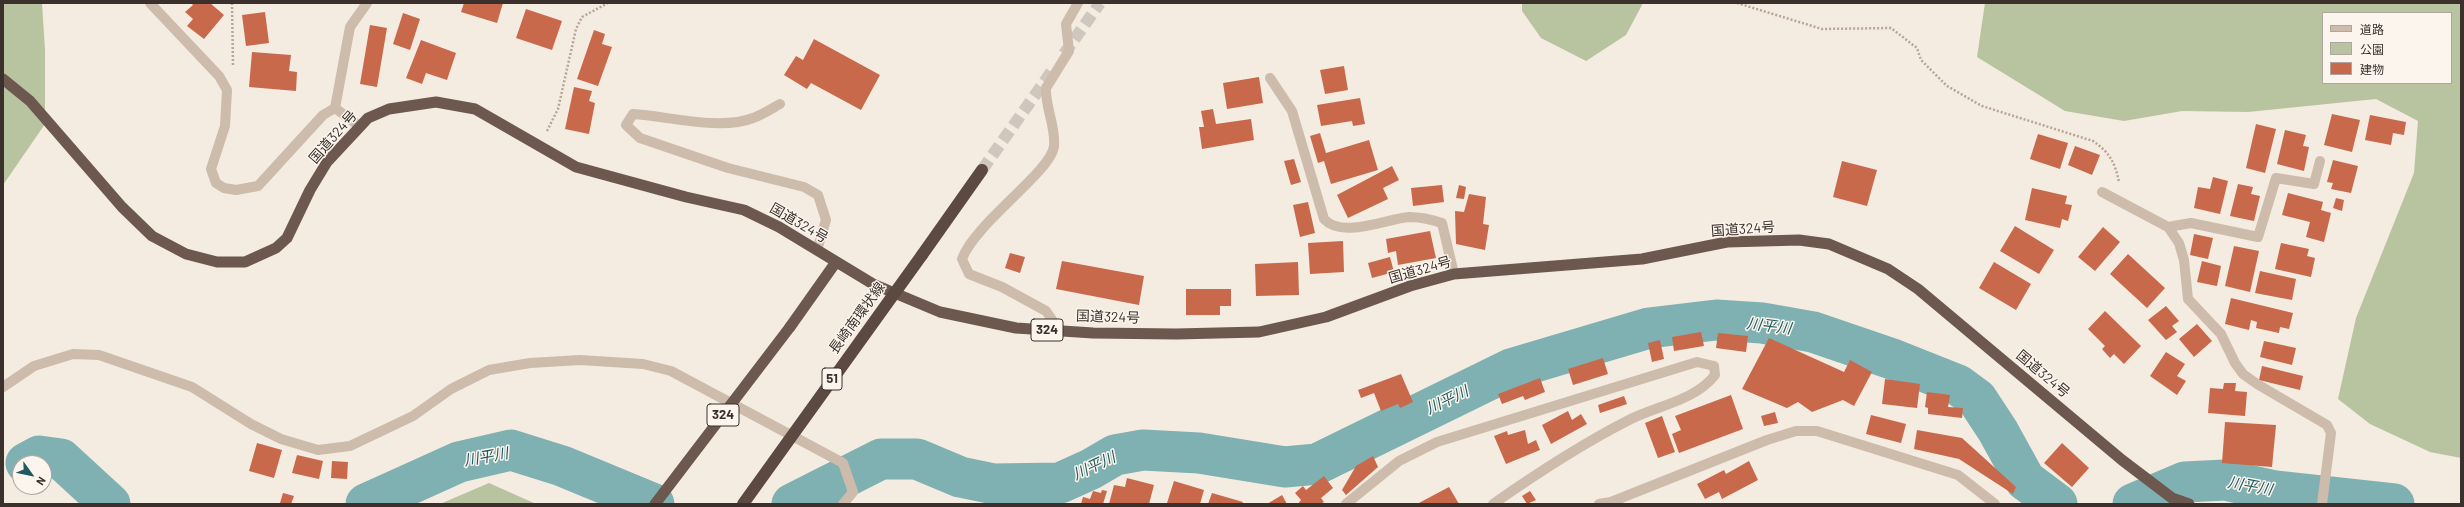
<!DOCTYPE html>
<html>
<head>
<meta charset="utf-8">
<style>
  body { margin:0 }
  #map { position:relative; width:2464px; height:507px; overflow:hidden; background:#f4ebe1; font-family:Barlow,"Noto Sans JP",sans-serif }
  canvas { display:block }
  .frame { position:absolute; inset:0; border:4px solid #3b302b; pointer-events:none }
  .legend { position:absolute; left:2322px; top:12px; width:130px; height:72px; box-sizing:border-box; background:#fbf5ee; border:1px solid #aea6a0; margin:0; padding:5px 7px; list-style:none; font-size:12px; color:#3b302b }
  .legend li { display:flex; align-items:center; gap:8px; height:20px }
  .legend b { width:20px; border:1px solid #aea6a0 }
  .north { position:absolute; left:12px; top:455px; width:40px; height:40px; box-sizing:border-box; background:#fbf5ee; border:1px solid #aea6a0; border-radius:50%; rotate:123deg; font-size:11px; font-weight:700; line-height:16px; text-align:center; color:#3b302b }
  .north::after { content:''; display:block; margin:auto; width:14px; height:18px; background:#1f5a5e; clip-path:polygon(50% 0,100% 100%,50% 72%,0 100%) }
</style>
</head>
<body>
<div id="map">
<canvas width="2464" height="507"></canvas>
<div class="frame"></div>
<ul class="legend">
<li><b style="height:5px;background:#cdbbac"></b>道路</li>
<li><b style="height:11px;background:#b8c4a0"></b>公園</li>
<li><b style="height:11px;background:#c8694b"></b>建物</li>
</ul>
<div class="north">N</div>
</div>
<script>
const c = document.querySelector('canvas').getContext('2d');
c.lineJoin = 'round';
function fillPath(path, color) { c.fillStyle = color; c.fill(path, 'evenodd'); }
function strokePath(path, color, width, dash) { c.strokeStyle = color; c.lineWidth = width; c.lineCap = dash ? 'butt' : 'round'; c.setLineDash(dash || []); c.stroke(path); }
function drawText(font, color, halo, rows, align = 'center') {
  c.font = font + ' Barlow,"Noto Sans JP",sans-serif'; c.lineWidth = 3; c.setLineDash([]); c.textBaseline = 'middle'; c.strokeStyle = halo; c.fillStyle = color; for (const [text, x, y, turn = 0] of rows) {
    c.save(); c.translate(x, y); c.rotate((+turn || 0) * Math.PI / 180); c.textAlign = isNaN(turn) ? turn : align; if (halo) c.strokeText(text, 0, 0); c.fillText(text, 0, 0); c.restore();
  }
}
fillPath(new Path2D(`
  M3,3H42L45,50V124L3,185Z
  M1522,3H1643L1626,35L1586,61L1541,38L1522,11Z
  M1985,3H2461V458L2430,452L2370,424L2338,399L2356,318L2414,173L2418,121L2376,99L2248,112L2182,111L2124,121L2065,111L1977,57ZM2323,13H2451V83H2323Z
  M489,483L536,504H440Z`), '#b8c4a0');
strokePath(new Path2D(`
  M26,463L39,456L61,459L110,504
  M366,504L459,462L511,450L562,466L654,504
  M792,504L881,459H917L960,477L994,484L1060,483L1091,469L1115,455L1143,450L1199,453L1285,467L1317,464L1511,369L1649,328L1716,320L1762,323L1813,332L1895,360L1958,385L1977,399L1998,431L2025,480L2057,504
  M2133,504L2185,482L2225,480L2275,491L2394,504`), '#7fb0b2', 41);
fillPath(new Path2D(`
  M191,3H210L224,15L204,39L187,26L193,19L185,12L193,5Z
  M464,3H503L497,23L461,12Z
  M526,9L562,21L552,50L516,38Z
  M265,12L269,43L246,46L242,15Z
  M403,13L420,19L410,50L393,44Z
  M370,25L387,28L377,87L360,84Z
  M594,30L605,34L602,44L612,47L598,86L577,79Z
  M814,39L880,75L861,110L811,83L807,89L784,75L796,56L803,60Z
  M421,40L456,53L447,80L426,73L422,84L406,78Z
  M252,52L291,55L289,71L297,72L296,91L249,87Z
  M1344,66L1348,90L1325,94L1320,70Z
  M1259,77L1263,103L1227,109L1223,83Z
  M574,87L592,91L589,101L595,103L589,134L565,129Z
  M1360,98L1365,124L1353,126L1352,121L1321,126L1317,105Z
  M1213,109L1216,124L1251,119L1254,140L1202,149L1199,127H1204L1201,111Z
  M2332,114L2360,120L2352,152L2324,145Z
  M2370,115L2406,122L2404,135L2393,133L2391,145L2365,140Z
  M2256,124L2276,129L2265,173L2246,168Z
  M2285,130L2306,135L2303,146L2309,147L2304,171L2277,164Z
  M1320,133L1326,153L1369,140L1378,170L1331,184L1324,161L1318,163L1310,136Z
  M2038,134L2068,143L2060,169L2030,159Z
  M2075,146L2100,155L2092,175L2068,165Z
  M1294,159L1301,182L1291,185L1284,161Z
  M2333,160L2358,166L2351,193L2331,189L2333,183L2327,182Z
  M1842,161L1877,170L1867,206L1833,197Z
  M1392,166L1399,180L1383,188L1388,199L1348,218L1337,195Z
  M2213,177L2228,181L2220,214L2194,208L2198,187L2210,189Z
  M2238,184L2253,187L2251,194L2260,196L2254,221L2230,216Z
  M1442,185L1444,202L1413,206L1411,188Z
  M1459,185L1466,187L1464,199L1456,198Z
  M2032,188L2067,196L2065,204L2072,205L2068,221L2062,219L2060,228L2025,220Z
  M2288,193L2323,202L2321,210L2331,213L2324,242L2306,237L2310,222L2282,215Z
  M1469,194L1486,197L1483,224L1489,225L1485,250L1456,244L1455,211L1464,212Z
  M2336,198L2344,200L2342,211L2333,208Z
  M1308,202L1315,233L1300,237L1293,205Z
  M2015,226L2054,250L2039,274L2000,251Z
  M2103,227L2120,242L2095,271L2078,257Z
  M1430,231L1436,258L1398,265L1396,251L1388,253L1386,239Z
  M2194,234L2213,238L2208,259L2190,255Z
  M1343,241L1344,272L1310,274L1308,243Z
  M2281,243L2309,249L2307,256L2315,258L2311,277L2275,269Z
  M2234,246L2259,251L2250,292L2225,286Z
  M1010,253L1025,257L1020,273L1005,268Z
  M2128,254L2165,288L2147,308L2110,274Z
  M1390,257L1394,272L1372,278L1368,263Z
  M1062,261L1144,276L1139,305L1056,289Z
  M2202,261L2221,266L2217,286L2197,282Z
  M1298,262L1299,295L1256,296L1255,264Z
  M1994,262L2031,284L2016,310L1979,288Z
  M2260,271L2296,279L2292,300L2255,293Z
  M1186,289H1231V306H1220V315H1186Z
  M2231,298L2293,313L2289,329L2280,327L2279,333L2256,328L2257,322L2251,320L2249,330L2225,324Z
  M2166,306L2179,321L2172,326L2177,332L2166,340L2148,320Z
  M2105,311L2141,346L2124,364L2114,354L2110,358L2102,349L2105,346L2088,329Z
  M2197,324L2212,341L2194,357L2179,339Z
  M1701,332L1704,346L1674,351L1672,337Z
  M1718,333L1748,336L1746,352L1716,348Z
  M1769,338L1844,372L1850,360L1872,372L1854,406L1843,400L1812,412L1798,402L1787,408L1742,389Z
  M1660,340L1664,359L1652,362L1648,343Z
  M2264,341L2296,348L2292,365L2260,357Z
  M2166,352L2185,364L2177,376L2186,381L2177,395L2150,376Z
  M1603,358L1608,374L1573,385L1568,369Z
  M2262,366L2303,376L2300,390L2259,380Z
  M1401,374L1413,402L1400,408L1398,404L1381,411L1374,393L1361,398L1358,390Z
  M1540,378L1545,392L1525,400L1523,396L1502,404L1498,394Z
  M1885,379L1920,384L1917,408L1882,404Z
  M2224,383H2236L2235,391L2247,392L2245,416L2208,413L2210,388L2223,389Z
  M1927,392L1950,395L1948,407L1963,408L1962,418L1928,414V408L1925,407Z
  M1731,395L1743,429L1679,453L1672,434L1681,430L1675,416Z
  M1624,396L1627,404L1600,413L1598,405Z
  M1568,411L1572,420L1581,414L1587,424L1551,444L1542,425Z
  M1775,412L1778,423L1764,426L1761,416Z
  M1871,415L1906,424L1901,443L1866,434Z
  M1662,416L1675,452L1658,458L1645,423Z
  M2225,422L2276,425L2272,467L2222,463Z
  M1525,430L1528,444L1536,440L1540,450L1506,464L1494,436L1507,431L1508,435Z
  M1917,430L1962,438L2016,487L2013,494L1959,459L1914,449Z
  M257,443L282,450L274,478L249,471Z
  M2062,443L2089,468L2072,487L2044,463Z
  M297,455L323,461L319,479L292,473Z
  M1373,456L1378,467L1346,495L1342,490L1356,466Z
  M332,461L348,462L347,479L331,478Z
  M1749,461L1758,480L1722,499L1719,492L1705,499L1697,484L1724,470L1726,474Z
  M1324,476L1333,488L1321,498L1324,502L1320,504H1298L1301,500L1295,493L1303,486L1306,490Z
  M1127,478L1154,485L1149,504H1109L1114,485L1125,487Z
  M1174,481L1204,490L1200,504L1167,503Z
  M1449,487L1459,504H1417Z
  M1102,490L1107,491L1103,504H1081L1083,497L1090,499L1093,491L1101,493Z
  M1530,491L1536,500L1527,504L1522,496Z
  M283,493L294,496L291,504L280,503Z
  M1212,493L1243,502L1242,504H1208Z
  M1282,495L1287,504H1267Z`), '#c8694b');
strokePath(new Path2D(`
  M1064,54L1100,3
  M982,170L1052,71`), '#cfc6bd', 12, [12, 6]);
strokePath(new Path2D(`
  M232,3L233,66
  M1737,3L1822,29L1891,28L1917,48L1921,60L1947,86L1982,106L2093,141C2109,152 2115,162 2119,182
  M547,131L558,109L576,29L582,17L608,3`), '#b9a596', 2.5, [2, 2]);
strokePath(new Path2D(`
  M150,3L219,76L227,90L225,126L211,169L216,183L224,188L236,190L258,186L323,115L335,108L359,126
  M1270,78L1292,111L1324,219C1342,239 1386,219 1409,217C1419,217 1433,220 1442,223L1454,274
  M780,104C771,109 762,115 753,118C720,131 668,116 633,114L626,125L640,138L728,168L804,187L818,195L826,220L817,250
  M335,108L350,27L367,3
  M2102,192L2168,227L2179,243L2184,260L2188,299L2221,334L2235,363L2243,374L2257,384L2327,425L2331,433L2322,504
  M2168,227L2191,223L2258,237L2276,178L2314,184L2320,161
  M1060,331L1046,311L1002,287L969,274L962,259C975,223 1052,171 1054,146C1056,127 1045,107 1046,88L1069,51L1066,24L1078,3
  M3,387L34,366L73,354L99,355L192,387L251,424L281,439L318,450L350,446L413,416L451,389L489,370L530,363L580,360L643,364L671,371L843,463L853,492L843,504
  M1346,504L1399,461L1437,442L1697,362L1714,366L1715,375C1695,401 1655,406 1627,421C1580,445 1536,474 1493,504
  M1599,504L1611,502L1767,440L1796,431H1817L1958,475L1995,504`), '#cdbbac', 10);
strokePath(new Path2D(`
  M3,79L30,101L122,207L152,236L186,254L217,262H245L276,248L287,238L310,190L327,162L368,118L389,109L436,102L475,109L576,167L686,197L744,210L779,227L873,284L940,312L1016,328L1093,333L1176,334L1259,332L1326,317L1410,286L1454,274L1642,259L1727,242L1799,240L1829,244L1888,269L1918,289L2122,460L2172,498L2189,504
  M790,327L836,262`), '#6c584f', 11);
strokePath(new Path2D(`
  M922,255L982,170`), '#5c4a42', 12);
strokePath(new Path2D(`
  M655,504L790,327`), '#6c584f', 11);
strokePath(new Path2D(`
  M743,504L922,255`), '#5c4a42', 12);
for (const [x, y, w] of [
  [1047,330,32],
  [832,379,20],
  [723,415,32]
]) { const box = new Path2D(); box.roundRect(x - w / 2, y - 11, w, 22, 3); c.fillStyle = '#fbf5ee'; c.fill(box); strokePath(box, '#3b302b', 1); }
drawText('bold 13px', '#3b302b', null, [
  ["324",1047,330],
  ["51",832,379],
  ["324",723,415]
]);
drawText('14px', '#3b302b', '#fbf5ee', [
  ["国道324号",333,137,-49],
  ["国道324号",799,223,30],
  ["国道324号",1743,229,-4],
  ["国道324号",1420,270,-16],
  ["国道324号",1108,317,2],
  ["長崎南環状線",857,318,-54],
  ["国道324号",2043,374,40]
]);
drawText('italic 15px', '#1f5a5e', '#fbf5ee', [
  ["川平川",1769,326,7],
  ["川平川",1447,400,-26],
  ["川平川",486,457,-10],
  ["川平川",1094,466,-25],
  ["川平川",2250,486,10]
]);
</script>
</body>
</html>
